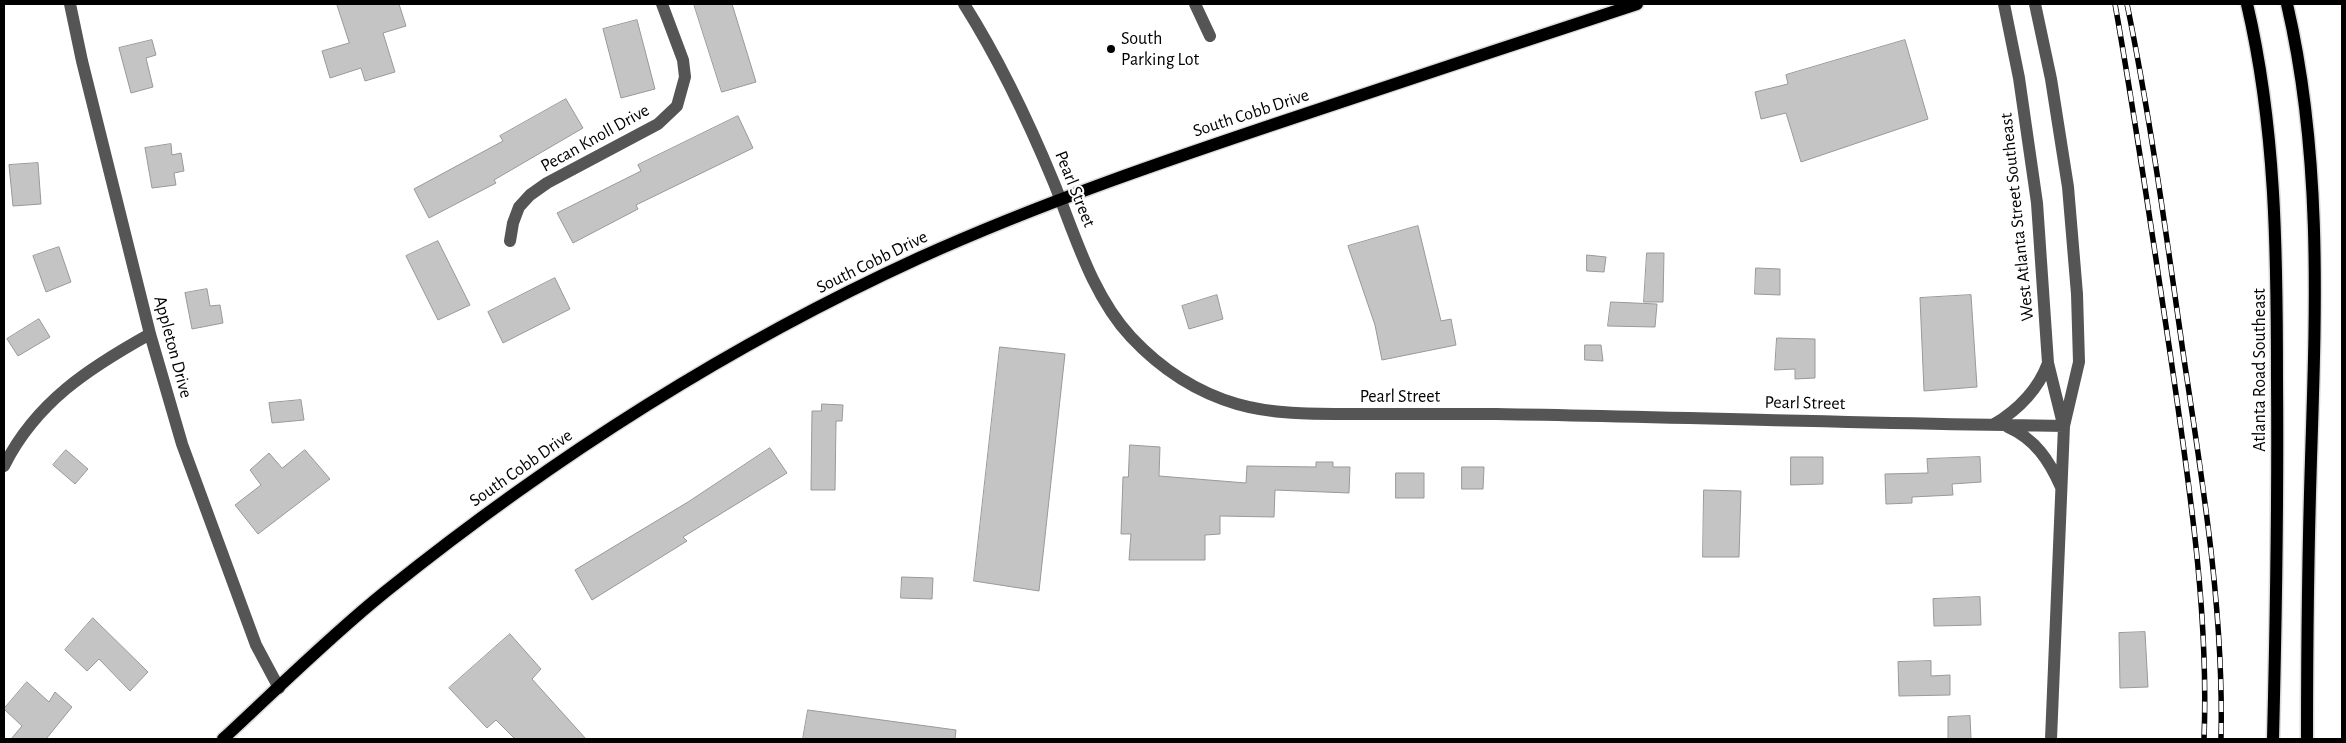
<!DOCTYPE html>
<html>
<head>
<meta charset="utf-8">
<style>
  body { margin:0 }
  #map { position:relative; width:2346px; height:743px; overflow:hidden; background:#fff; font-family:"Alegreya Sans",sans-serif }
  canvas { display:block }
  .frame { position:absolute; inset:0; border:5px solid #000; pointer-events:none }
</style>
</head>
<body>
<div id="map">
<canvas width="2346" height="743"></canvas>
<div class="frame"></div>
</div>
<script>
const c = document.querySelector('canvas').getContext('2d');
c.lineJoin = 'round';
function fillPath(path, color) { c.fillStyle = color; c.fill(path, 'evenodd'); }
function strokePath(path, color, width, dash) { c.strokeStyle = color; c.lineWidth = width; c.lineCap = dash ? 'butt' : 'round'; c.setLineDash(dash || []); c.stroke(path); }
function drawText(font, color, halo, rows, align = 'center') {
  c.font = font + ' "Alegreya Sans",sans-serif'; c.lineWidth = 4; c.setLineDash([]); c.textBaseline = 'middle'; c.strokeStyle = halo; c.fillStyle = color; for (const [text, x, y, turn = 0] of rows) {
    c.save(); c.translate(x, y); c.rotate((+turn || 0) * Math.PI / 180); c.textAlign = isNaN(turn) ? turn : align; if (halo) c.strokeText(text, 0, 0); c.fillText(text, 0, 0); c.restore();
  }
}
const building = new Path2D(`
  M337,4H399L406,26L383,33L395,72L365,81L361,68L330,78L322,51L349,43Z
  M694,4H732L756,82L722,92Z
  M637,20L655,89L621,98L603,29Z
  M152,40L156,55L146,58L153,87L131,93L119,48Z
  M1905,40L1928,119L1801,162L1786,113L1761,119L1755,92L1788,84L1786,75Z
  M566,99L583,128L494,180L496,183L429,218L414,189L503,141L500,136Z
  M738,116L753,148L636,205L638,209L573,243L557,213L641,171L638,165Z
  M171,144L172,155L181,153L184,171L174,173L176,185L152,188L145,148Z
  M38,163L41,204L13,206L9,165Z
  M1418,226L1441,321L1451,319L1456,345L1382,360L1375,325L1348,246Z
  M438,241L470,305L438,320L406,256Z
  M59,247L71,282L46,292L33,256Z
  M1647,253H1664L1663,302H1644Z
  M1587,255L1606,257L1604,272L1587,271Z
  M1756,268L1780,269V295L1755,294Z
  M555,278L570,309L503,343L488,312Z
  M207,289L210,306L220,305L223,323L192,329L185,293Z
  M1217,295L1223,319L1189,329L1182,306Z
  M1971,295L1977,387L1924,391L1920,298Z
  M1611,302L1657,304L1655,327L1608,326Z
  M39,319L50,337L18,356L7,339Z
  M1777,338L1815,339V378L1795,379V369L1775,370Z
  M1585,345H1601L1603,361L1585,360Z
  M1000,347L1065,354L1039,591L974,581Z
  M301,400L304,420L272,423L269,403Z
  M822,404L843,405L842,421H836L835,490H811L812,411H821Z
  M1130,445L1160,447L1159,476L1246,483L1247,466L1316,467V462H1333V467H1350L1349,493L1275,490L1274,517L1220,516V534L1205,535V560H1129L1131,534H1121L1123,477H1128Z
  M770,448L787,473L683,537L687,541L592,600L575,570L688,502Z
  M66,450L88,469L75,484L53,465Z
  M305,450L330,479L258,534L235,505L261,485L250,470L269,453L282,468Z
  M1791,457H1823V484L1791,485Z
  M1980,457L1981,482L1952,484L1953,495L1912,497V503L1886,504L1885,474L1928,473L1927,459Z
  M1462,467H1484L1483,489H1462Z
  M1396,473H1424V498H1396Z
  M1704,490L1741,491L1739,557H1703Z
  M902,577L933,578L932,599L901,598Z
  M1980,597L1981,625L1934,626L1933,599Z
  M93,618L148,672L130,691L99,659L87,671L65,650Z
  M2145,632L2148,687L2120,688L2119,633Z
  M510,634L541,669L532,679L586,739H515L496,720L487,728L449,688Z
  M1931,661V676L1950,675V695L1899,696L1898,662Z
  M27,682L49,702L55,692L72,707L46,739H11L22,726L4,709Z
  M808,710L956,730L955,739H803Z
  M1970,716L1971,739H1948V717Z`);
fillPath(building, '#c4c4c4');
strokePath(building, '#999', 1);
const major = new Path2D(`
  M2247,4C2276,127 2277,253 2277,380C2278,500 2276,619 2273,739
  M2287,4C2322,154 2316,306 2311,459C2308,553 2307,646 2307,739
  M223,739C276,690 328,638 385,592C549,460 727,346 919,258C1043,202 1170,159 1299,116C1412,78 1524,41 1637,4`);
strokePath(major, '#dbdbdb', 15);
strokePath(new Path2D(`
  M70,4L82,61L150,334L182,444L256,645L279,688
  M964,4C1000,61 1028,120 1054,183C1075,235 1092,295 1131,337C1160,368 1196,392 1237,404C1275,415 1317,414 1356,414C1403,414 1450,414 1496,414C1686,417 1875,424 2064,426
  M1195,4L1210,36
  M2004,4L2019,78L2037,203L2048,363L2063,424
  M2035,4L2051,79L2068,187L2077,294L2079,362L2064,426L2051,739
  M510,241L513,223L519,207L530,195L547,183L658,124L677,106L685,77L683,60L662,4
  M1993,425C2018,410 2038,390 2048,363
  M2008,427C2035,439 2049,460 2061,487
  M4,466C36,402 89,368 150,334`), '#555', 12);
strokePath(major, '#000', 12);
const rail = new Path2D(`
  M2115,4C2136,122 2153,240 2171,359C2189,484 2209,612 2204,739
  M2127,4C2151,121 2167,240 2184,359C2203,485 2224,612 2221,739`);
strokePath(rail, '#000', 5.5);
strokePath(rail, '#fff', 4, [11]);
for (const [x, y, r, color] of [
  [1111,49,5,"#000"]
]) { const dot = new Path2D(); dot.arc(x, y, r, 0, 2 * Math.PI); c.fillStyle = color; c.fill(dot); strokePath(dot, '#fff', 2); }
drawText('18px', '#000', '#fff', [
  ["South",1121,39],
  ["Parking Lot",1121,60]
], 'left');
drawText('18px', '#000', '#fff', [
  ["South Cobb Drive",1251,113,-18],
  ["Pecan Knoll Drive",595,138,-29],
  ["Pearl Street",1075,189,68],
  ["West Atlanta Street Southeast",2017,217,-96],
  ["South Cobb Drive",872,262,-26],
  ["Appleton Drive",173,347,75],
  ["Atlanta Road Southeast",2260,370,-90],
  ["Pearl Street",1400,397],
  ["Pearl Street",1805,403,1],
  ["South Cobb Drive",521,468,-35]
]);
</script>
</body>
</html>
